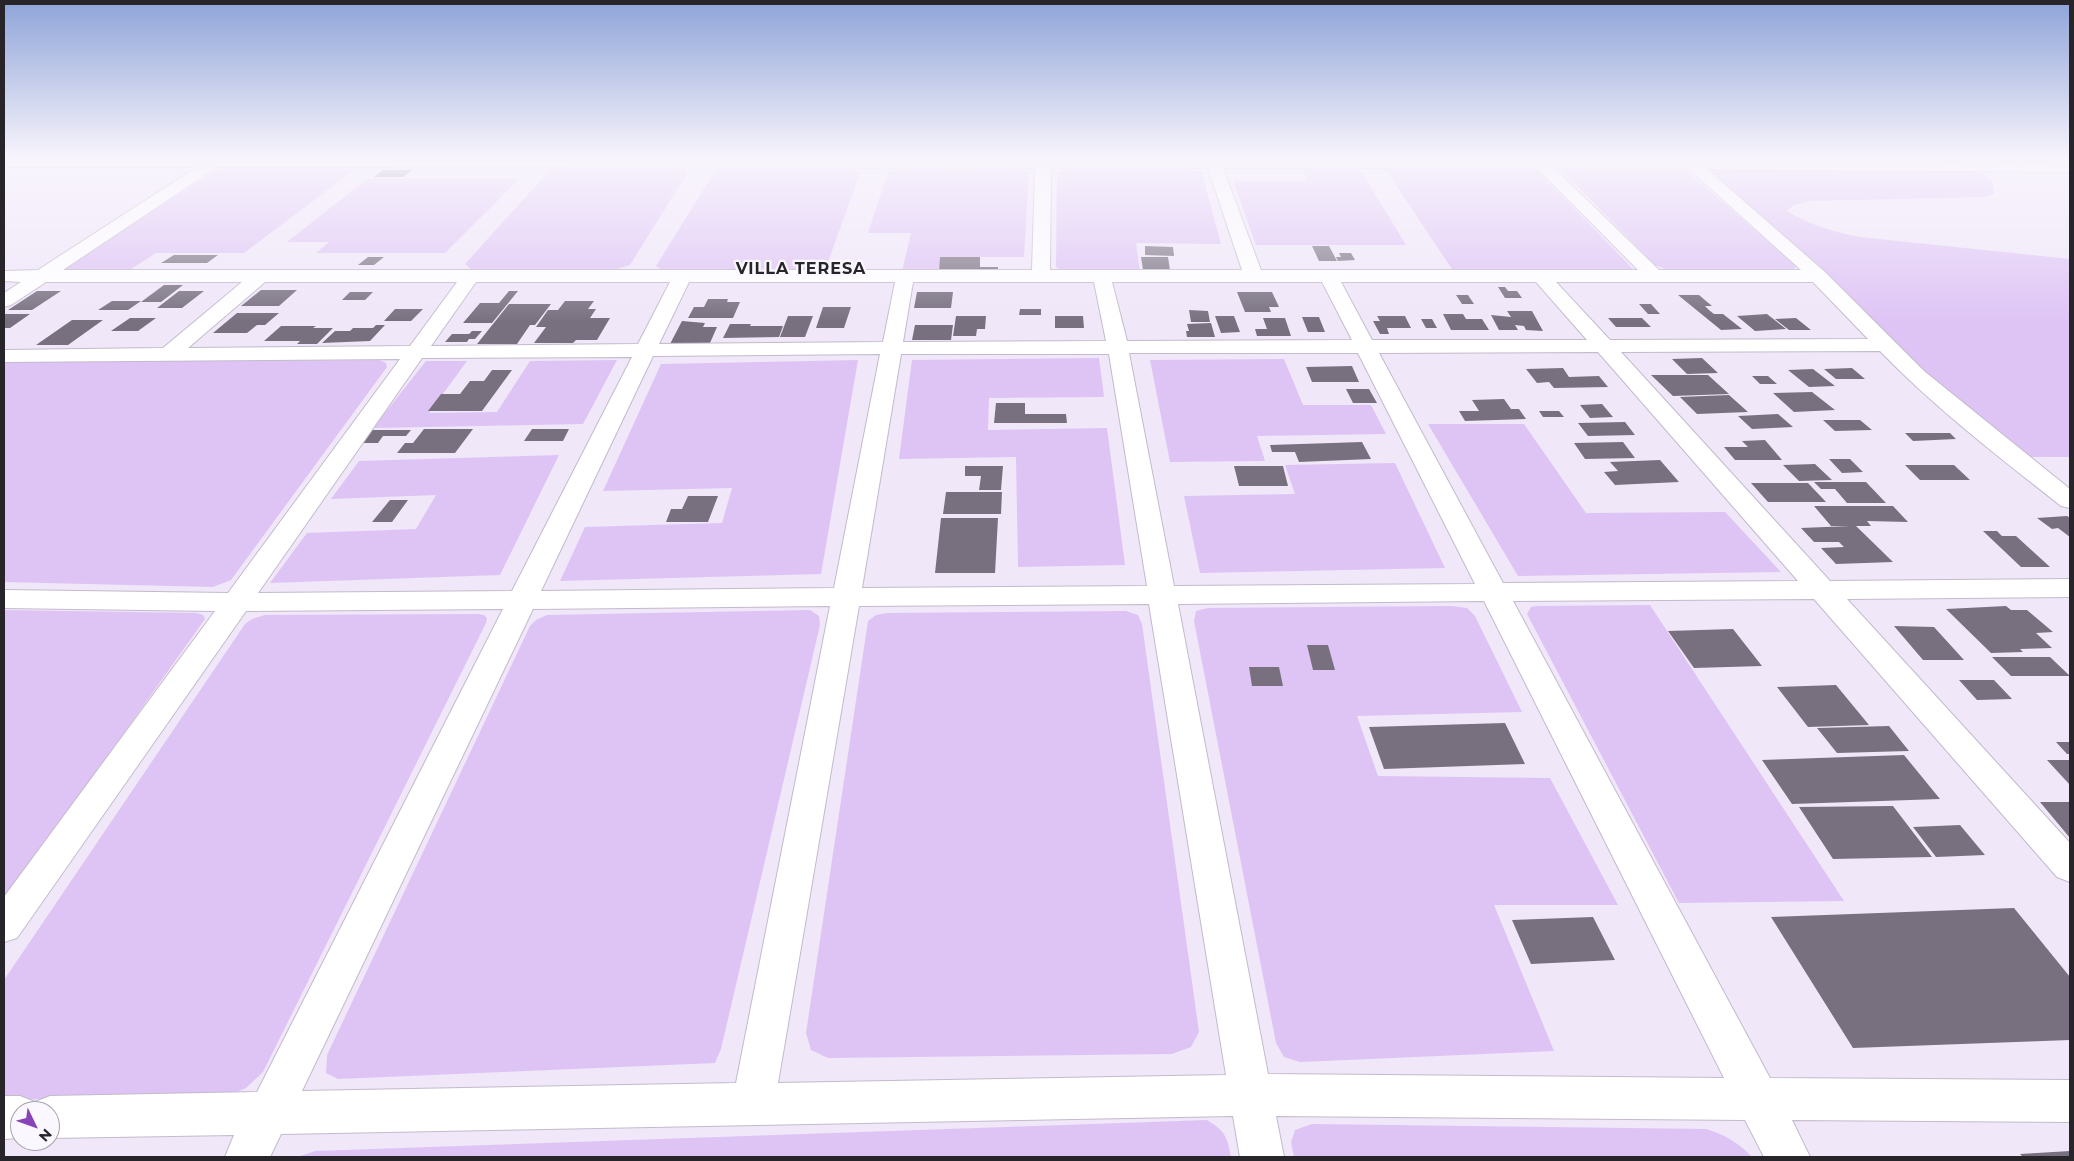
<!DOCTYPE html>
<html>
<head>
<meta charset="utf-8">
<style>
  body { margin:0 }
  #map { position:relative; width:2074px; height:1161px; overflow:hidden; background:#f0e7f9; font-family:Montserrat,sans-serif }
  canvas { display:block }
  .frame { position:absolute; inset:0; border:5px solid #27242a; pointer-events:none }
  .north { position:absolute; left:10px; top:1101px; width:50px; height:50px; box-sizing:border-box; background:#fbf7fe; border:1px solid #a6a3a9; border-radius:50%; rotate:132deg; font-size:14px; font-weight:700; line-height:20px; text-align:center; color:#27242a }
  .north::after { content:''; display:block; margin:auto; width:18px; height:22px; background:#8843b7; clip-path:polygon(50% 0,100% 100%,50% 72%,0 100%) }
</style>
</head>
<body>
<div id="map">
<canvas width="2074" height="1161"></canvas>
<div class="frame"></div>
<div class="north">N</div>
</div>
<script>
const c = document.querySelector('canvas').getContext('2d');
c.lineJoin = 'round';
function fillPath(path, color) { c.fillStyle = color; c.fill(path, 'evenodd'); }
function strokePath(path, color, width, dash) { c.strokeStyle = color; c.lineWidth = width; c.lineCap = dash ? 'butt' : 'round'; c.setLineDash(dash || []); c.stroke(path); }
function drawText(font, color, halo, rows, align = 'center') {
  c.font = font + ' Montserrat,sans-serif'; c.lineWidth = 4.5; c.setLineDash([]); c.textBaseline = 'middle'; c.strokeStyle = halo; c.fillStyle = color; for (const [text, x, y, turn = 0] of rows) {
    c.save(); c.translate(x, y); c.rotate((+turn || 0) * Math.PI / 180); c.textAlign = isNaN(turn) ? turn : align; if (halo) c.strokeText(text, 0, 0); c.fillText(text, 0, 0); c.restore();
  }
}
fillPath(new Path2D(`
  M1389,167L1530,168L1537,170L1633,269L1629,271L1459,272L1452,269L1385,169Z
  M229,168H347L352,169L353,171L244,253H156L131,269L72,270L67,269V267L213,172Z
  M558,168L682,169L688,172L630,265L616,269H471L465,264L550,170Z
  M725,168L853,169L860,173L827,265L816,270H663L656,266L715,171Z
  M1302,168H1351L1361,171L1406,245H1256L1233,181H1308Z
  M1565,168L1680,169L1687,171L1797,267L1791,270L1665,269L1655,265L1561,170Z
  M1977,168L1993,183L1994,194L1984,197L1811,201L1794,205L1787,211C1813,226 1831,231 1860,237L2070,259V457H2022L1943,390L1896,343L1708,172L1713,170Z
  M1017,169L1029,172L1024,257H942L939,271H902L911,233H868L888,172L896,170Z
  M1066,169H1189L1202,172L1221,244L1136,243L1140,272H1066L1056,267L1057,173Z
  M367,179H519L445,253H316L329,242H287Z
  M1099,358L1104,397L989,398L988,430L1107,428L1125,565L1018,567L1016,457L899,459L912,360Z
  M1284,359L1303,405H1371L1386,434L1257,436L1265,461L1170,462L1150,360Z
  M379,360L386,363L387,367L231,580L213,587L4,582V362Z
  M617,360L583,424L373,428L426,361H467L429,413L497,412L530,361Z
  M858,360L821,574L560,581L585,527L722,523L732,488L603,491L661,364Z
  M1428,424H1524L1586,513L1725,512L1781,572L1518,576Z
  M559,455L500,575L270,583L307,533L416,529L436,495L331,499L359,461Z
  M1395,463L1445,568L1200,573L1184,496L1295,494L1285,465Z
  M1650,605L1844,901L1679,903L1527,614L1531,607L1537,606Z
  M1452,606L1467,608L1475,616L1522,712L1357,716L1378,776L1550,778L1618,905H1494L1554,1051L1300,1062L1284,1057L1276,1043L1194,621L1196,611L1208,608Z
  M4,610L197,613L203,615L205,619L4,902Z
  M810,610L819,616L820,625L721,1049L715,1063L338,1079L326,1073L327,1055L530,626L536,620L547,615Z
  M1126,611L1138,615L1142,624L1199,1032L1191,1047L1172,1054L828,1058L811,1050L806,1033L868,621L876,615L888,613Z
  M478,614L484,615L487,618L486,623L263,1072L246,1088L229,1095L4,1100V980L245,624L252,619L265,615Z
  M1207,1120C1225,1131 1227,1136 1231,1157H298L315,1151Z
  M1312,1124L1706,1129C1725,1135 1738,1142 1752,1157H1294L1291,1142L1295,1130Z`), '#dec4f5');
fillPath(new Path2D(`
  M383,170H412L403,177H374Z
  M1145,246L1173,247L1174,256L1145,255Z
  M1312,246H1329L1337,261H1319Z
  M1339,253H1351L1355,260L1338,261L1336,257H1341Z
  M174,255H218L207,263H161Z
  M368,257H384L374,265H358Z
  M940,257H980V267H998V271L939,272Z
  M1141,257H1168L1170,270H1143Z
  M164,285H183L161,302H141Z
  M1498,287H1505L1508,291H1517L1522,298H1505Z
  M261,290H297L279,306H241Z
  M37,291H61L32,310H8Z
  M179,291H204L182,308H157Z
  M509,291H518L492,323H463L480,303H499Z
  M350,292H373L365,300H342Z
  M917,292H953L951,308H914Z
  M1237,292H1272L1279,307H1269L1271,312H1245Z
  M1456,295H1468L1474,304H1462Z
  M1678,295H1699L1712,306H1705L1709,310L1714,314H1723L1742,329L1721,330Z
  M708,299H728L727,302H740L733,318H688L694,307H704Z
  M112,301H141L128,310H98Z
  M565,301H594L588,309H596L590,318H610L597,340H576L573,343H534L546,327H536L548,310H558Z
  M509,304H551L535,325H530L517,344H477Z
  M1639,304H1651L1660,314H1648Z
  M823,307H851L844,328H816Z
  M395,309H423L411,321H384Z
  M1020,309H1041V315H1019Z
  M1189,310L1208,311L1210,322H1191Z
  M1507,311H1532L1543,331L1526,330L1524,326L1515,325L1518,330H1499L1491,315L1511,317Z
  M237,313H279L265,325H257L247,333H213Z
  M4,314H30L10,328H4Z
  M1443,314H1463L1466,319H1482L1489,330H1451Z
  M1767,314L1786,329L1755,331L1737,316Z
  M788,316H813L805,337H780Z
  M956,316H986L985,329H977L976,336H953Z
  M1055,316H1083L1084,328H1055Z
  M1215,316H1234L1240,332L1221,333Z
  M1377,316H1405L1411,328H1387L1389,334H1380L1373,321H1380Z
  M1302,317H1319L1325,332H1308Z
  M130,318H156L138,331H111Z
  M1263,318H1285L1291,336H1257L1255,329H1267Z
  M1608,318H1642L1651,327H1616Z
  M1796,318L1811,330H1789L1775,319Z
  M1421,319H1432L1437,328H1426Z
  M72,320H103L68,345H36Z
  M682,321L705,323L703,327H717L710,343L670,344Z
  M1211,323L1215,337H1187L1186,331H1189L1187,324Z
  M730,324H751L750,326H783L779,337L723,338Z
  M376,325H385L370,341L322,343L335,331H350L353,328H373Z
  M915,325H953L951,340H912Z
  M281,326H316L313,328H333L317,344H297L300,341H264Z
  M472,331H482L475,339H469L467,342H445L452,334H469Z
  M1702,358L1718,373L1687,374L1672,359Z
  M1352,366L1359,382H1312L1306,367Z
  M1563,368L1569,377L1599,376L1608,387L1554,388L1549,382L1537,383L1526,369Z
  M1852,368L1865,379H1836L1824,369Z
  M1813,369L1835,386L1809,387L1788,370Z
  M492,370H512L482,411H428L441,394H460L470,381H484Z
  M1651,375H1708L1729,394L1673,396Z
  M1752,376H1768L1777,384H1760Z
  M1346,389H1369L1377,403H1353Z
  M1812,392L1835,410L1794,412L1773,393Z
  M1729,395L1748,412L1697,414L1680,397Z
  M1504,399L1511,409H1519L1526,419L1465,421L1459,411H1479L1472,400Z
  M996,403H1025V414H1066L1067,423H994Z
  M1602,404L1613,417L1590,418L1580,405Z
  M1539,411H1559L1564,417H1543Z
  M1778,414L1793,427L1752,429L1738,416Z
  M1823,420H1860L1872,430L1835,431Z
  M1625,422L1635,435L1588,436L1578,423Z
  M424,429H473L455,453H397L405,443H413Z
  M532,429H569L563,441H524Z
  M370,430H411L406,436H383L378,443H359Z
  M1905,433H1950L1956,439L1913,441Z
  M1765,440L1782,460H1735L1724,447H1748L1742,441Z
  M1362,442L1371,459L1299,462L1295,452H1272L1270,445Z
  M1623,442L1635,458L1585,459L1574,443Z
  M1829,459H1850L1863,472L1842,473Z
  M1660,460L1679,482L1615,485L1604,472L1618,471L1610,462Z
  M1815,464L1832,480L1799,481L1783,465Z
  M1905,465H1954L1970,480H1920Z
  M965,466H1003L1001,490H979L981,476H965Z
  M1234,466H1283L1288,486H1239Z
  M1814,482H1866L1886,503H1847L1835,489H1821Z
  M1751,483H1808L1826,502H1768Z
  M946,492H1002L1001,514H943Z
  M688,496H718L708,522H666L671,509H682Z
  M390,500H408L392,522H372Z
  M1814,506H1893L1908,522L1867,521L1871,526H1856L1893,562L1836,564L1821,548L1844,547L1839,542H1814L1801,528L1850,526H1831Z
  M2067,516L2070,518V537L2058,528L2052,529L2037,518Z
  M941,518H998L995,573H935Z
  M1983,531H1997L2002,536H2016L2050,567H2021Z
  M2006,606L2011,610H2027L2053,632L2036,633L2052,648L2020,649L2023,652L1991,653L1946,609Z
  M1894,626L1934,627L1964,660H1923Z
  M1733,629L1762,666L1694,668L1668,631Z
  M1307,645H1328L1335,670H1313Z
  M1992,657H2050L2070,676H2011Z
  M1249,667H1279L1283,686H1252Z
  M1959,680H1994L2012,699L1977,700Z
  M1836,685L1869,725L1808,727L1777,687Z
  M1505,723L1525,764L1384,769L1369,727Z
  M1889,726L1909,751L1837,753L1817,728Z
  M2056,742H2070V754H2067Z
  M1904,755L1940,799L1792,804L1762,760Z
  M2047,760H2070V785Z
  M2040,802H2070V838Z
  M1893,806L1932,857L1833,859L1799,807Z
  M1960,825L1985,855L1936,857L1913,827Z
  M2014,908L2070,977V1040L1853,1048L1771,917Z
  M1593,917L1615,960L1531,964L1512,920Z
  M2070,1151V1157H2023L2020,1154Z`), '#78707f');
const street = new Path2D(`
  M4,159H1696L2070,162V172L1707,169L1825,272L1924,371L2070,489V508L2061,506C1999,457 1935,408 1880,351L1621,352L1830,581L2070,579V597L1847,599L2070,843V882L2057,877L1814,599L1513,601L1770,1078L2070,1080V1122L1792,1120L1810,1157H1764L1745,1120L1276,1116L1284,1157H1240L1233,1116L281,1134L270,1157H225L234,1135L50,1138V1111H20V1138L4,1139V1096H20L35,1102L50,1096L257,1092L503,609L246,611L17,938L4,942V897L215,611L4,608V590L228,593L400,359L4,362V350L163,348L242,282H46L11,305L4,307V293L21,282L4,281V271L38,270L197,167H4ZM217,167L1035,168L1032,270H63ZM1051,168H1208L1242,270H1050ZM1223,168H1537L1638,270H1261ZM1554,168L1689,169L1801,270H1659ZM265,282H457L410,346L188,348ZM476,282H670L638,344L431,346ZM689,282H895L883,342L659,344ZM913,282H1094L1106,341L903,342ZM1112,282H1322L1352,340L1127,341ZM1341,282H1536L1587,340H1372ZM1556,282H1813L1868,339L1610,340ZM1598,352L1798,581L1503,583L1379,353ZM1129,353H1358L1475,584L1174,586ZM880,354L834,588L541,591L653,356ZM901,354H1109L1147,586L862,588ZM632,357L512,591L258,593L422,358ZM1484,601L1724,1078L1268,1074L1178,604ZM1149,604L1226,1075L778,1083L859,606ZM830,606L736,1083L302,1091L533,609Z`);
strokePath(street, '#c3bacb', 2);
fillPath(street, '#fff');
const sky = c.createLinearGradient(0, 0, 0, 322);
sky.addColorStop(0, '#8ea4d8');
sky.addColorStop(0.49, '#f8f4fc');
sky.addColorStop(1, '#f8f4fc00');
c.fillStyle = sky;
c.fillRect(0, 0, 2074, 322);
c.letterSpacing = '1px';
drawText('bold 16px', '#27242a', '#fbf7fe', [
  ["VILLA TERESA",801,269]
]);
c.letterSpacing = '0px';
</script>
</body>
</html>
